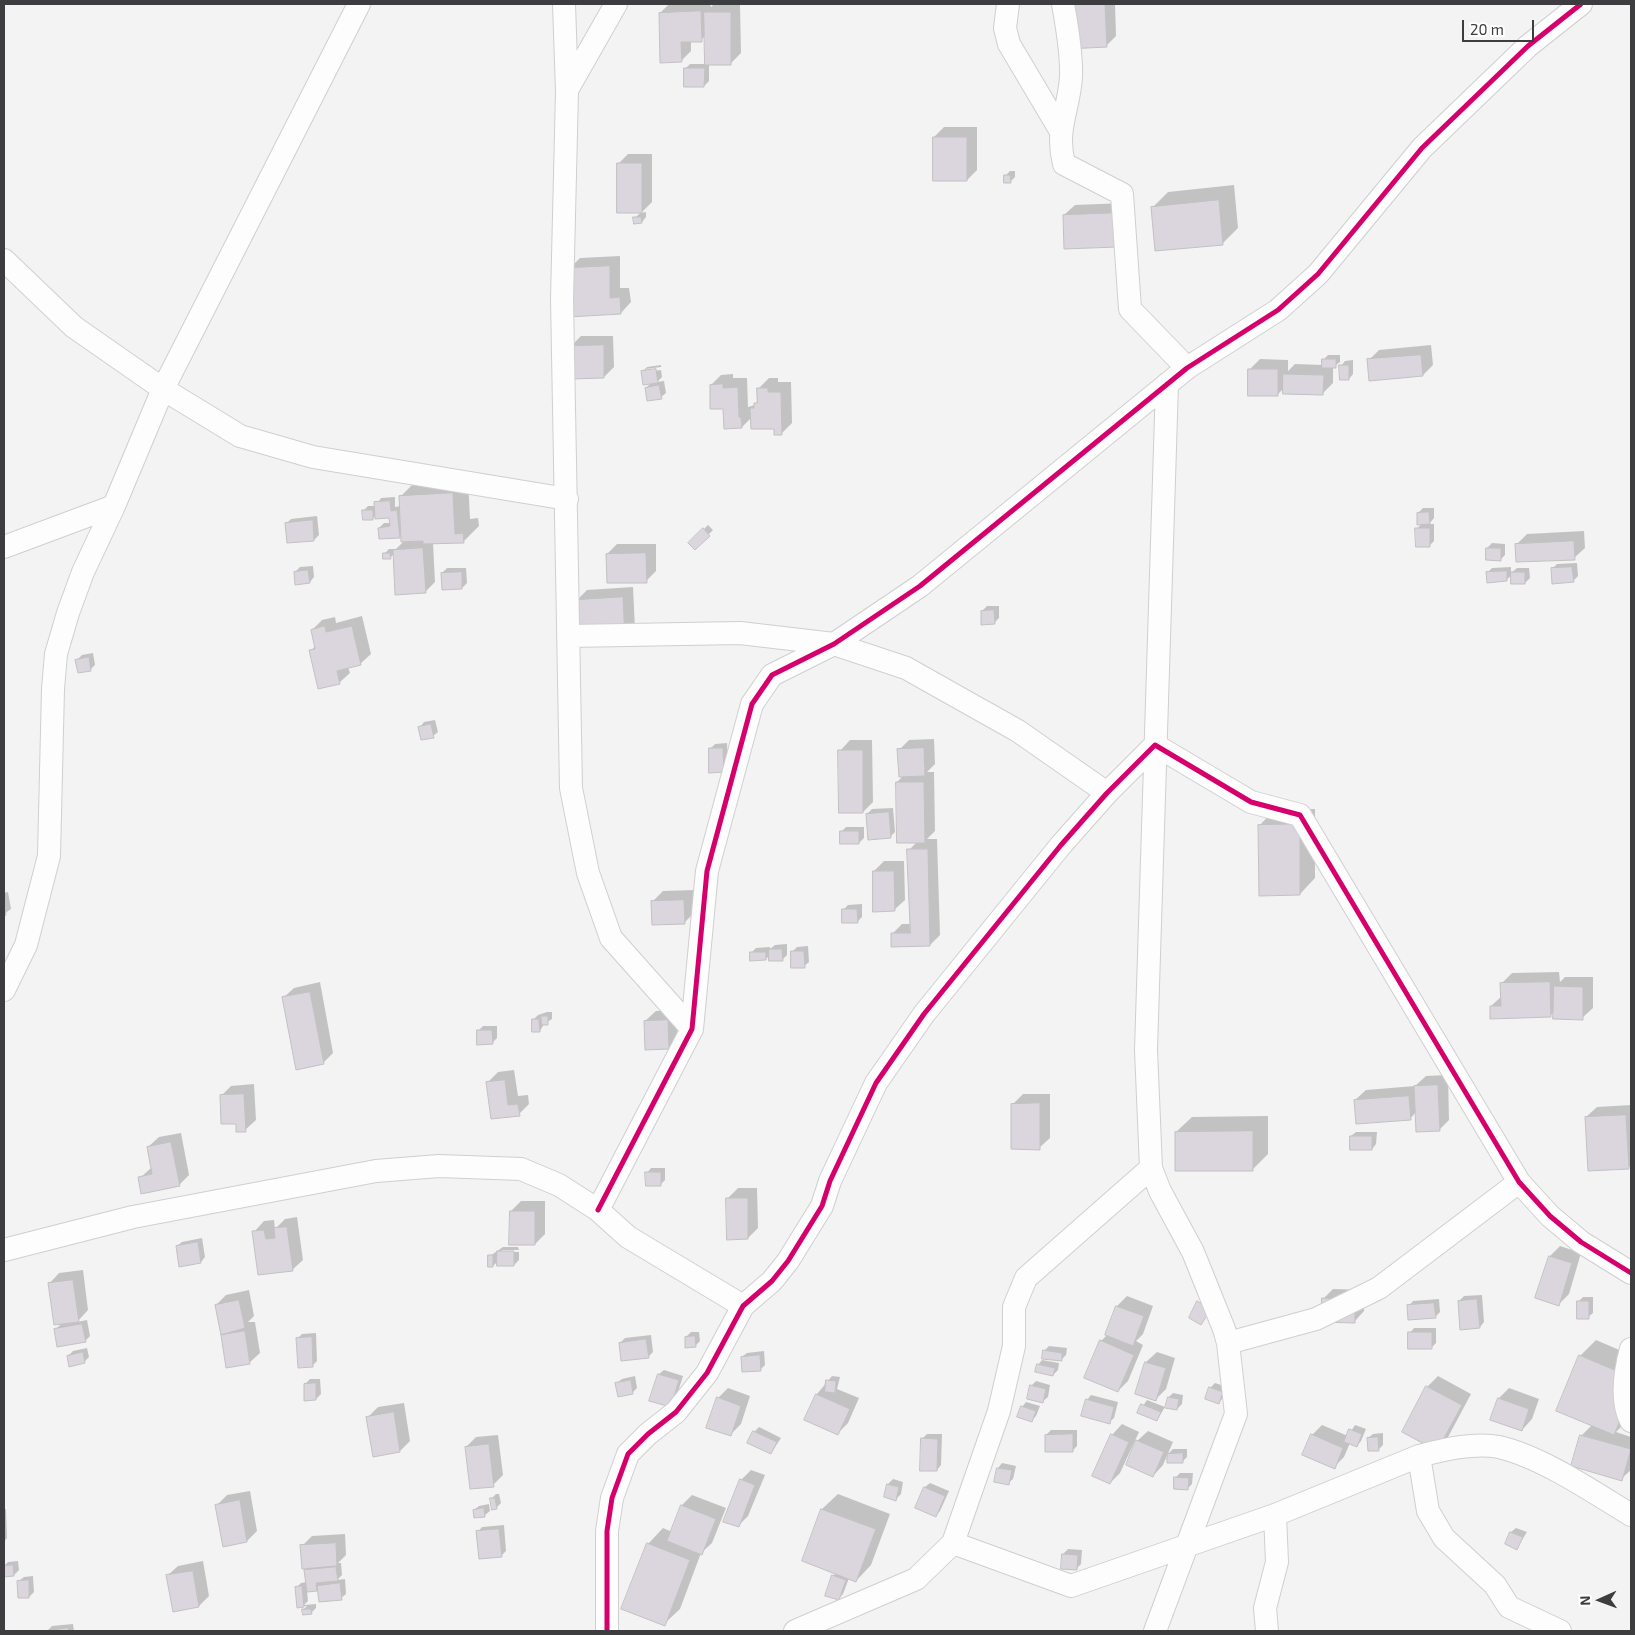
<!DOCTYPE html>
<html>
<head>
<meta charset="utf-8">
<style>
  body { margin:0 }
  #map { position:relative; width:1635px; height:1635px; overflow:hidden; background:#f4f3f4; font-family:"Exo 2",sans-serif }
  canvas { display:block }
  .frame { position:absolute; inset:0; border:5px solid #3d3c3e; pointer-events:none }
  .north { position:absolute; left:1575px; top:1575px; width:50px; height:50px; -webkit-text-stroke:4px #fff; paint-order:stroke; rotate:268deg; font-size:14px; font-weight:700; line-height:20px; text-align:center; color:#3d3c3e }
  .north::after { content:''; display:block; margin:auto; width:18px; height:22px; background:#3d3c3e; clip-path:polygon(50% 0,100% 100%,50% 72%,0 100%) }
  .scale { position:absolute; left:1462px; top:20px; width:72px; height:22px; box-sizing:border-box; border:2px solid #3d3c3e; border-top:0; padding-left:6px; font-size:15px; line-height:18px; white-space:nowrap; color:#3d3c3e; -webkit-text-stroke:4px #fff; paint-order:stroke }
</style>
</head>
<body>
<div id="map">
<canvas width="1635" height="1635"></canvas>
<div class="frame"></div>
<div class="north">N</div>
<div class="scale">20 m</div>
</div>
<script>
const c = document.querySelector('canvas').getContext('2d');
c.lineJoin = 'round';
function fillPath(path, color) { c.fillStyle = color; c.fill(path, 'evenodd'); }
function strokePath(path, color, width, dash) { c.strokeStyle = color; c.lineWidth = width; c.lineCap = dash ? 'butt' : 'round'; c.setLineDash(dash || []); c.stroke(path); }
fillPath(new Path2D(`
  M669,4H710L711,7L714,4H740L741,53L731,63L709,64V81L704,86L686,68L690,64H706L705,36L701,40L691,41V51L681,61L660,13Z
  M1066,4H1115L1116,36L1106,46Z
  M944,127H977V170L967,180L934,137Z
  M628,154H652V202L641,213L646,212V217L642,222L635,218L641,212L618,164Z
  M1010,171H1015V177L1010,182L1005,176Z
  M1234,185L1238,228L1222,244L1153,207L1168,192Z
  M1125,203L1127,236L1064,215L1075,205Z
  M620,256V288H629L631,302L621,313L570,268L580,258Z
  M581,336H613L614,367L604,377L571,346Z
  M1431,345L1433,365L1423,375L1369,360L1379,350Z
  M1328,355H1340V362L1333,367V383L1322,394L1284,388L1277,395L1249,370L1260,359L1288,360V371L1295,364L1323,365V360Z
  M1353,360V374L1349,379L1341,366L1345,361Z
  M661,365V367L646,369V372L661,370L662,377L657,382L664,381L666,393L661,397L646,388L651,383L643,371L647,367Z
  M733,374V378H747L748,407L755,405L758,400V389L769,378H778V382H791L792,423L782,433L775,428L752,417L742,427L724,408L711,385L721,375Z
  M468,478L470,519L478,518L479,526L463,542L433,543L435,582L425,592L394,554L390,558L384,554L389,549H396L403,542L402,533L399,537L379,528L384,523H391L390,516L376,515L372,519L363,511L368,506H376L381,498L395,497V507L401,506V496L416,481Z
  M1423,508H1434V518L1429,524H1434V541L1429,546L1417,529L1422,523L1418,513Z
  M317,516L319,535L314,540L287,523L291,519Z
  M708,525L713,530L695,548L690,543Z
  M1584,531L1585,548L1574,558L1517,544L1527,534Z
  M1492,543L1505,544V555L1500,560L1487,548Z
  M617,544H656V571L646,581L607,554Z
  M1577,563L1578,576L1573,581L1552,569L1557,564Z
  M313,566L314,577L310,582L295,572L300,567Z
  M1511,567V573L1517,568H1529L1530,578L1525,583L1512,575L1506,580L1487,573L1492,568Z
  M447,568H466L467,583L462,588L442,573Z
  M633,587L635,629L580,642L577,600L587,590Z
  M987,606H999V618L994,623L982,611Z
  M362,616L371,654L360,664L348,667L350,673L339,683L311,651L315,646L312,630L322,620L335,617L336,623Z
  M93,653L95,665L91,669L77,660L82,655Z
  M435,720L438,732L433,736L420,727L424,722Z
  M934,739L935,764L927,772H934L935,831L927,839H937L940,935L930,945L892,934L902,924H911L909,850L917,842L897,782L904,775L899,750L909,740Z
  M850,740H872L873,802L863,812L840,751Z
  M727,743L728,766L723,771L710,749L715,744Z
  M893,808L895,832L890,837L867,814L872,809Z
  M1315,809V878L1300,894L1259,826L1274,810Z
  M846,827H864V838L859,843L841,832Z
  M884,861H904L905,900L894,910L874,871Z
  M694,890V913L684,923L652,902L663,891Z
  M8,892L11,909L4,914V893Z
  M862,904V917L857,922L843,910L848,905Z
  M787,944V955L782,960L770,955L766,959L751,953L756,948L770,947V949L775,945Z
  M808,946L809,962L804,966L792,952L797,947Z
  M1559,972L1560,982L1565,977H1593V1008L1582,1018L1554,1012L1550,1016L1491,1006L1502,996L1501,984L1512,973Z
  M320,982L333,1053L323,1063L283,998L294,988Z
  M677,1010L678,1038L668,1048L645,1021L656,1011Z
  M547,1012H552V1019L544,1024L540,1031L533,1020L538,1015Z
  M483,1026H497V1038L492,1043L478,1031Z
  M514,1070L518,1096L528,1095L529,1104L519,1114L492,1118L487,1083L498,1072Z
  M1448,1075L1449,1120L1439,1130L1416,1112L1410,1119L1355,1100L1366,1090L1415,1086L1426,1076Z
  M254,1084L256,1120L245,1130L221,1096L231,1086Z
  M1023,1094H1050V1138L1039,1148L1013,1104Z
  M1631,1105V1165L1628,1168L1586,1117L1597,1107Z
  M1268,1116V1154L1253,1169L1176,1132L1192,1117Z
  M1356,1132H1377L1376,1144L1372,1149L1351,1136Z
  M181,1133L189,1175L179,1185L140,1178L152,1167L148,1147L159,1137Z
  M651,1168H665V1180L661,1184L647,1173Z
  M738,1188H757L758,1228L748,1238L728,1198Z
  M521,1201H545V1234L535,1244L511,1211Z
  M297,1217L303,1260L292,1270L254,1232L264,1221L274,1220L275,1229L285,1219Z
  M202,1238L205,1257L201,1262L177,1246L182,1242Z
  M1560,1246L1581,1253L1569,1294L1559,1304L1550,1256Z
  M503,1247H518L519,1250H502V1252H519V1260L514,1265L499,1260L493,1266L490,1256Z
  M83,1270L88,1310L77,1322L87,1320L90,1336L85,1341L56,1329L62,1323L49,1284L59,1273Z
  M1333,1289L1365,1290L1364,1311L1354,1322L1323,1299Z
  M249,1290L254,1316L248,1322H255L260,1353L249,1363L227,1366L216,1305L226,1295Z
  M1482,1295L1484,1322L1480,1327L1459,1301L1464,1296Z
  M1127,1296L1153,1306L1143,1334L1136,1341L1143,1345L1128,1381L1118,1391L1101,1341L1106,1336L1117,1306Z
  M1583,1297H1593V1313L1588,1317L1578,1302Z
  M1439,1299L1440,1312L1435,1317L1409,1306L1413,1301Z
  M1414,1328H1436V1343L1431,1348L1410,1333Z
  M691,1332H699L700,1341L695,1346L686,1337Z
  M316,1333L317,1361L313,1365L297,1339L302,1334Z
  M651,1335L653,1352L648,1357L620,1343L625,1338Z
  M1596,1340L1631,1355L1630,1418L1616,1432L1631,1437V1470L1621,1479L1581,1436L1592,1425L1580,1356Z
  M1049,1346L1067,1348L1066,1355L1061,1360L1045,1350Z
  M87,1348L89,1357L84,1362L68,1356L73,1351Z
  M764,1351L765,1365L760,1370L742,1357L747,1353Z
  M1157,1352L1175,1358L1166,1389L1156,1399L1137,1394L1146,1362Z
  M1042,1360L1059,1363L1058,1370L1053,1375L1038,1365Z
  M664,1370L683,1376L675,1401L651,1400L659,1374Z
  M635,1376L637,1388L632,1393L617,1383L622,1379Z
  M832,1376L840,1377L837,1389L859,1398L848,1423L838,1433L817,1394Z
  M1438,1376L1471,1394L1447,1439L1437,1449L1404,1431L1427,1387Z
  M310,1379H320L321,1394L316,1399L305,1384Z
  M1036,1381L1050,1385L1048,1397L1043,1401L1031,1386Z
  M1215,1383L1227,1387L1223,1398L1218,1403L1210,1388Z
  M728,1388L750,1396L741,1424L731,1434L718,1398Z
  M1509,1388L1539,1399L1532,1419L1522,1430L1499,1398Z
  M1173,1393L1183,1395L1182,1404L1177,1409L1169,1397Z
  M1091,1395L1118,1402L1114,1418L1109,1422L1087,1400Z
  M1147,1400L1165,1407L1157,1420L1139,1412Z
  M1026,1402L1040,1406L1036,1416L1031,1421L1022,1407Z
  M404,1403L410,1441L400,1451L368,1417L378,1407Z
  M1122,1424L1139,1432L1120,1473L1110,1483L1112,1435Z
  M1322,1425L1348,1436L1355,1425L1366,1429L1361,1441L1357,1446L1350,1443L1344,1457L1334,1467L1312,1435Z
  M759,1427L781,1438L771,1453L754,1432Z
  M1051,1430H1077V1446L1072,1451L1046,1435Z
  M1148,1431L1173,1442L1163,1465L1153,1476L1137,1441Z
  M1383,1433V1445L1379,1449L1368,1438L1373,1434Z
  M927,1434H942L941,1465L937,1470L922,1439Z
  M498,1435L503,1475L493,1485L466,1447L476,1437Z
  M1173,1449H1187V1457L1183,1461L1168,1454Z
  M1002,1463L1016,1466L1013,1479L1008,1483L998,1468Z
  M751,1470L765,1475L748,1516L738,1526L741,1480Z
  M1180,1473H1193L1192,1484L1187,1489L1175,1478Z
  M893,1479L903,1482L901,1494L896,1499L885,1497L888,1484Z
  M930,1483L949,1491L940,1511L936,1515L917,1507L925,1487Z
  M250,1491L257,1531L247,1541L217,1505L227,1495Z
  M496,1494H499L501,1503L496,1508L491,1499Z
  M838,1494L890,1514L871,1565L856,1581L849,1578L843,1594L838,1599L833,1576L836,1573L803,1560L822,1509Z
  M692,1495L726,1508L712,1543L701,1553L680,1609L664,1624L648,1544L663,1528L672,1532L682,1505Z
  M489,1504L490,1511L485,1515L475,1517L474,1510L479,1506Z
  M4,1509H6L7,1538L4,1542Z
  M504,1525L506,1551L502,1555L478,1532L482,1527Z
  M1516,1528L1527,1532L1517,1548L1511,1532Z
  M345,1534L346,1555L338,1563H341L342,1575L337,1580L345,1579L346,1594L341,1598L319,1590L307,1591L308,1601L304,1605L316,1604V1608L311,1613L303,1610L307,1606L298,1607L296,1588L301,1583L307,1582L305,1571L309,1567L302,1546L312,1536Z
  M1068,1549L1082,1550L1081,1564L1076,1569L1063,1554Z
  M18,1561L19,1570L14,1575L4,1576V1566L8,1562Z
  M203,1561L209,1596L199,1606L167,1576L178,1566Z
  M33,1576L34,1592L29,1597L19,1581L24,1577Z
  M73,1624L74,1631H47L52,1626Z`), '#0003');
const building = new Path2D(`
  M1065,4H1105L1107,47L1067,49Z
  M701,11L702,42H681L682,62L660,63L659,13Z
  M704,12H731V65H705Z
  M684,68H705L704,87H684Z
  M933,137H967V181H933Z
  M617,163H642V213H617Z
  M1004,175H1010L1011,183H1004Z
  M1219,200L1223,245L1155,251L1151,207Z
  M1116,213L1117,247L1064,249L1063,215Z
  M633,217H641L642,223L634,224Z
  M610,266V298L620,297L621,314L568,317V268Z
  M604,345V378L571,379L570,346Z
  M1421,355L1423,376L1369,381L1367,359Z
  M1322,359H1336V368H1322Z
  M1339,365H1349V380H1340Z
  M656,369L658,383L643,385L641,371Z
  M1248,369H1278V396H1248Z
  M1283,374L1324,375L1323,395L1283,394Z
  M723,384V388L738,387L739,417H741L742,428L724,429L723,409H710V385Z
  M659,385L662,399L647,401L645,388Z
  M757,388H768V392H781L782,435H774V429H751L750,408H754V403H757Z
  M453,493L455,534L463,533L464,543L423,544V541L401,542L399,496Z
  M390,501L391,511L397,510L400,538L379,539L378,528L390,526L389,518L375,519L374,502Z
  M362,510H373V520H363Z
  M1429,512L1430,524L1417,525V513Z
  M313,520L314,541L287,543L285,523Z
  M703,528L710,536L695,550L688,543Z
  M1415,528H1430V547H1416Z
  M1574,541L1575,560L1516,562L1515,544Z
  M423,548L426,593L395,595L393,550Z
  M1486,548H1501V561L1486,560Z
  M383,553H390L391,559H383Z
  M646,553L647,583H607L606,554Z
  M1572,567L1574,582L1552,584L1551,568Z
  M308,570L310,583L295,585L294,572Z
  M1507,571V581L1487,583L1486,572Z
  M462,572V589L442,590L441,573Z
  M1511,572H1525V584H1511Z
  M623,597L625,640L579,643L576,600Z
  M994,610L995,624L981,625V611Z
  M325,626L326,632L352,626L361,665L337,671L340,684L318,689L309,650L315,649L311,630Z
  M89,657L91,671L78,673L75,660Z
  M431,724L434,738L421,740L418,727Z
  M709,748H723L724,772L709,773Z
  M924,748L925,776L899,777L897,749Z
  M838,750H863V813H839Z
  M896,782H924L925,843H897Z
  M889,812L891,838L868,840L866,814Z
  M1300,824V895L1259,896L1258,825Z
  M840,831H859V844H840Z
  M907,849H928L930,946L891,947V933H910Z
  M873,871H894L895,911L873,912Z
  M4,897L6,915L4,916Z
  M684,900L685,924L652,925L651,901Z
  M842,909H857L858,923H842Z
  M769,949H782L783,961H769Z
  M791,951H804L805,968H791Z
  M750,952H766V960L750,961Z
  M1550,982L1551,1017L1490,1019V1006H1501L1500,983Z
  M1554,986L1583,987V1020L1553,1019Z
  M310,992L324,1064L296,1070L282,997Z
  M541,1016H548V1025H542Z
  M532,1019H539L540,1032H532Z
  M668,1020L669,1049L645,1050L644,1021Z
  M477,1030H492L493,1044L477,1045Z
  M505,1080L508,1105L518,1104L520,1116L491,1119L486,1082Z
  M1438,1085L1440,1131L1416,1132L1414,1086Z
  M244,1094L246,1132H236V1124H221L220,1095Z
  M1409,1096L1411,1120L1356,1124L1354,1100Z
  M1040,1103V1150L1011,1149V1104Z
  M1626,1115L1629,1169L1588,1171L1585,1117Z
  M1253,1131V1171H1175V1132Z
  M1350,1136H1372V1150H1350Z
  M171,1142L180,1186L141,1194L138,1177L152,1174L147,1147Z
  M645,1172H661V1186H646Z
  M726,1198H748V1239L727,1240Z
  M510,1211H535V1245H509Z
  M287,1227L293,1271L258,1275L252,1231L264,1230L266,1239L275,1238L274,1228Z
  M198,1242L201,1263L179,1267L176,1246Z
  M497,1251H514V1266H497Z
  M488,1255H493V1267H488Z
  M1549,1256L1572,1263L1559,1306L1535,1298Z
  M73,1280L79,1322L54,1325L48,1283Z
  M1322,1298L1355,1300V1323L1321,1322Z
  M1477,1299L1480,1328L1460,1330L1458,1301Z
  M239,1300L245,1328L221,1335L215,1305Z
  M1197,1301L1211,1309L1201,1325L1189,1318Z
  M1577,1301H1589V1319H1577Z
  M1434,1303L1436,1318L1408,1320L1407,1305Z
  M1116,1306L1144,1316L1133,1346L1105,1335Z
  M82,1324L86,1342L57,1347L54,1329Z
  M245,1331L250,1364L226,1368L221,1335Z
  M1408,1332H1432V1349H1408Z
  M695,1336L696,1347L685,1348V1337Z
  M312,1337L313,1367L298,1368L296,1338Z
  M646,1339L649,1358L621,1361L619,1343Z
  M1100,1340L1134,1355L1118,1392L1084,1378Z
  M1043,1350L1062,1353V1361L1042,1359Z
  M83,1352L85,1363L69,1367L67,1356Z
  M760,1355L761,1371L742,1372L741,1357Z
  M1579,1355L1631,1377V1394L1614,1435L1556,1411Z
  M1145,1362L1166,1368L1156,1401L1135,1394Z
  M1037,1364L1055,1368L1053,1376L1035,1372Z
  M658,1374L679,1380L671,1407L649,1401Z
  M631,1380L633,1394L618,1397L615,1383Z
  M826,1380L836,1381L835,1393L825,1392Z
  M316,1383V1400L304,1401V1384Z
  M1030,1385L1046,1389L1043,1403L1027,1399Z
  M1426,1386L1462,1405L1437,1451L1402,1432Z
  M1209,1387L1223,1392L1219,1404L1205,1399Z
  M816,1394L850,1409L838,1435L804,1420Z
  M717,1397L741,1406L731,1436L706,1428Z
  M1168,1397L1179,1399L1177,1410L1165,1408Z
  M1498,1398L1529,1409L1522,1431L1490,1420Z
  M1086,1399L1114,1407L1110,1424L1081,1416Z
  M1141,1404L1161,1412L1157,1421L1137,1413Z
  M1021,1406L1036,1411L1032,1422L1017,1417Z
  M394,1412L400,1452L373,1457L366,1417Z
  M1349,1429L1362,1434L1357,1447L1344,1442Z
  M753,1431L777,1442L771,1454L747,1443Z
  M1073,1434V1452H1045V1435Z
  M1111,1434L1129,1442L1110,1484L1092,1476Z
  M1311,1434L1343,1448L1335,1469L1302,1455Z
  M1580,1435L1631,1449L1622,1481L1571,1466Z
  M1378,1437L1379,1451H1368L1367,1438Z
  M921,1438L938,1439L937,1471H920Z
  M1136,1440L1164,1452L1153,1477L1126,1465Z
  M489,1444L494,1487L470,1489L465,1447Z
  M1183,1453V1463H1167V1454Z
  M997,1468L1012,1470L1009,1485L994,1482Z
  M1174,1477L1189,1478L1188,1490L1174,1489Z
  M740,1479L755,1485L739,1527L723,1522Z
  M887,1484L899,1487L896,1501L884,1497Z
  M924,1487L945,1496L936,1517L915,1508Z
  M490,1498H495L497,1509L492,1510Z
  M240,1500L247,1542L223,1547L215,1505Z
  M681,1505L716,1519L702,1555L667,1541Z
  M484,1508L485,1517L474,1518L473,1510Z
  M821,1509L876,1529L856,1582L802,1561Z
  M499,1529L502,1557L479,1559L476,1531Z
  M1510,1532L1523,1537L1517,1550L1505,1544Z
  M336,1543L337,1566L302,1569L300,1545Z
  M647,1543L690,1560L665,1626L621,1609Z
  M1062,1554L1078,1555L1077,1570L1061,1569Z
  M13,1565L14,1576L4,1577V1566Z
  M336,1567L338,1581L316,1583L317,1591L307,1592L304,1570Z
  M193,1571L199,1607L173,1612L166,1575Z
  M832,1575L846,1580L839,1600L825,1596Z
  M29,1580V1598H18L17,1581Z
  M340,1583L342,1600L319,1602L317,1586Z
  M302,1586L304,1607L297,1608L295,1587Z
  M302,1609H311L312,1614L303,1615Z
  M68,1628L69,1631H45Z`);
fillPath(building, '#dbd5dd');
strokePath(building, '#c2c1c2', 1);
const street = new Path2D(`
  M564,4L567,91L562,299L571,788L588,873L611,938L692,1029
  M1008,4L1005,28L1009,44L1060,130
  M1063,4C1067,26 1072,54 1071,77C1069,110 1055,129 1064,164L1122,194L1130,309L1187,368
  M567,90L616,4
  M4,260L74,327L163,389L240,436L313,457L567,499
  M4,547L114,506
  M570,636L740,633L834,644L906,668L1018,731L1107,793
  M4,990L26,945L49,856L53,689L56,654L68,613L83,572L114,506L163,389L359,4
  M598,1210L692,1029L707,871L752,704L772,675L834,644L920,586L1187,368L1278,310L1318,274L1422,148L1528,46L1581,4
  M4,1250L133,1217L376,1171L439,1166L521,1169L559,1185L598,1210L628,1237L743,1306
  M1228,1343L1316,1319L1379,1288L1519,1182
  M1631,1349C1625,1371 1620,1400 1631,1421
  M1419,1456L1428,1511L1444,1538L1495,1585L1509,1607L1560,1631
  M953,1543L999,1411L1014,1346V1307L1026,1278L1151,1168
  M607,1631V1531L612,1498L628,1454L648,1434L676,1412L707,1373L743,1306L772,1281L788,1261L822,1206L830,1181L876,1083L924,1014L1061,845L1107,793L1155,745L1251,802L1300,815L1519,1182L1550,1216L1581,1242L1631,1273
  M795,1631L916,1579L953,1543L1071,1586L1275,1515L1419,1456C1443,1450 1474,1442 1499,1447C1542,1457 1593,1492 1631,1515
  M1155,1631L1236,1414L1228,1343L1224,1329L1193,1252L1160,1191L1151,1168L1146,1050L1167,384
  M1267,1631L1265,1608L1277,1562L1275,1515`);
strokePath(street, '#d0cfd0', 24);
strokePath(street, '#fdfdfd', 22);
strokePath(new Path2D(`
  M598,1210L692,1029L707,871L752,704L772,675L834,644L920,586L1187,368L1278,310L1318,274L1422,148L1528,46L1581,4
  M607,1631V1531L612,1498L628,1454L648,1434L676,1412L707,1373L743,1306L772,1281L788,1261L822,1206L830,1181L876,1083L924,1014L1061,845L1107,793L1155,745L1251,802L1300,815L1519,1182L1550,1216L1581,1242L1631,1273`), '#d6006c', 5);
</script>
</body>
</html>
